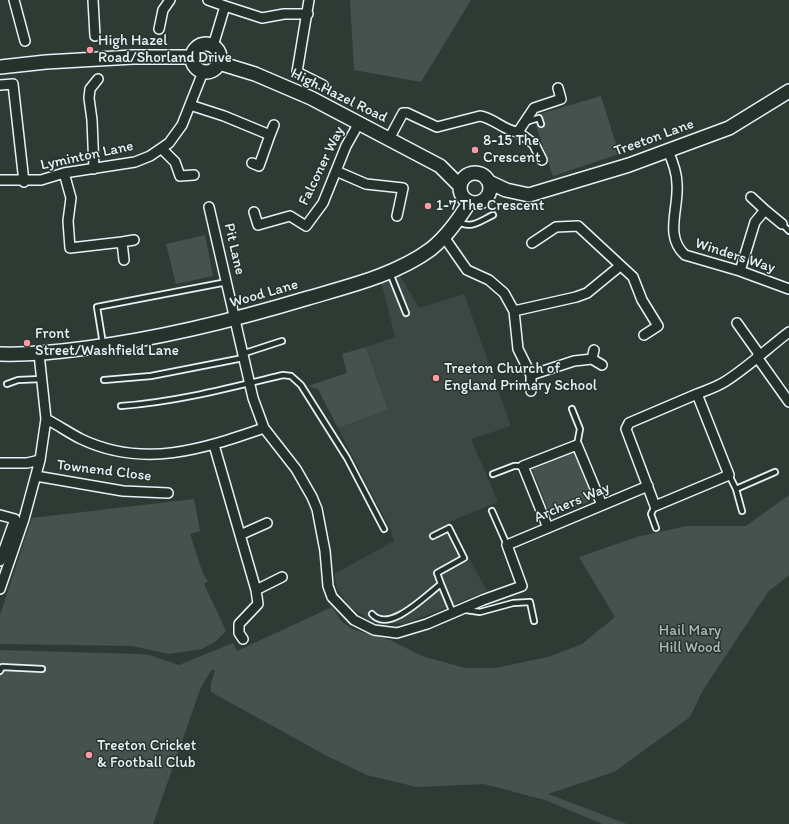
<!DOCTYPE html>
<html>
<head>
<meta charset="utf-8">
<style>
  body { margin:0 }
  canvas { display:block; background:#2e3b35 }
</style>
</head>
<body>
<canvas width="789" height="824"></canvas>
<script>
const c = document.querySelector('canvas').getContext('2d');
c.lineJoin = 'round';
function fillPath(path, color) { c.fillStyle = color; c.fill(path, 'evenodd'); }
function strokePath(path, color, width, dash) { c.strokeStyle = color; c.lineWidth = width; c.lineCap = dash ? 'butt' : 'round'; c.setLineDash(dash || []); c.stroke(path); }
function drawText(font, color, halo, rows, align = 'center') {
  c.font = font + ' Itim,sans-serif'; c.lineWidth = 3; c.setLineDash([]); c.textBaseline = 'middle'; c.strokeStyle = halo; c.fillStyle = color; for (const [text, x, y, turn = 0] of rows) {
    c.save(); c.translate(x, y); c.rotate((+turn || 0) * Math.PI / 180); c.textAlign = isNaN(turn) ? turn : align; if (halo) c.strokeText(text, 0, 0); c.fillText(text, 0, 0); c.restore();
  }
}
fillPath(new Path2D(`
  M399,274L419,308L464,294L511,426L471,439L498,502L449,522L487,591L404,624L373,622L350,607L337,588L334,574L394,541L391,531L338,428L388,410L366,347L395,337L381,281Z`), '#3b4843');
fillPath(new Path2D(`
  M350,0H471L421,82L354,70Z
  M601,96L619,154L553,176L533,116Z
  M205,235L213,276L176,284L166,244Z
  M366,347L388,410L338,428L318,389L308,386L347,373L342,354Z
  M572,450L577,455L593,496L590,501L553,516L550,514L532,469L533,467Z
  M789,495V575L768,592L703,690L690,717L614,772L548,794L627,824H603L545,800L484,784L417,787L367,775L327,756L211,692V683L215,671L212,669L201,687L153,824H0V650L138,654L149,655L179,665L233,643L237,651L332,607L341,621L352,629L390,640L422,656L465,668H495L548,657L582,644L615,617L579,557L637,537L687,526H746Z
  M194,499L200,531L190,534L203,574L208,581L204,584L226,631L215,642L202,649L169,654L132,646L0,644V615L32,518Z`), '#45524e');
const lane = new Path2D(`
  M526,122L539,118L541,124
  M458,221C470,230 480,221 493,215
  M782,224L789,231
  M390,273L406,313
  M103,344L97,307L227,282
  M242,354L282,341
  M104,380L151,376L243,358
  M7,384L18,380L41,379
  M121,406C176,402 229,388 283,375L291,376L301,385L347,458L384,529
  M572,409L580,429L577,445
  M493,474L514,466H523
  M729,475L736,489L742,511
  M736,489L775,472
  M655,506L651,514L656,528
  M492,511L507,545
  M433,536L449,528L464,558L437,573L441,584
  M466,610L480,612L513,603L530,602L534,621
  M372,614C389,634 426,595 441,584L453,613
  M0,671L2,667L42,669`);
const street = new Path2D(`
  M14,0L25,41
  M93,0L95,36
  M208,0L225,6
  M309,0L297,72L323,85
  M159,29L163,10L170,0
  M213,46L225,6L262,18L284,14H308
  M0,85L13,84L24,182
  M190,105L224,116L270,135L259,166L252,163
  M518,132L534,144L542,160
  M270,135L274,125
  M389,139L403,113H407L437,127L480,116C494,118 504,131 518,132L534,108L561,99L558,88
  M162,149L175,162L180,176L194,175
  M668,151C673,162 677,172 677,184C679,209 664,236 685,255L740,271L789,289
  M94,169L92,120L89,98L90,89L98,79
  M336,171L366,184L403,188L397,216
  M64,173L71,198L68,221L70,248L122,242L124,260
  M0,180H41L64,173L135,162L150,156L169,143L182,125L203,72
  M751,197L765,210
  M209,207L253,398L264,428L296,469L312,497L317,509L325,551L328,586L332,597L354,620L374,630L397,633L427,624L483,600L522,586L507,545L648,486
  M254,212L258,225L290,216L306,226L323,203L346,146L359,123
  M444,237L467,270L489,280L504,293L514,311L518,349L531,375L574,361L592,359L594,350
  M122,242L134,240
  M532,243L556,227L578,226L633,277L642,300L658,326L644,335
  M740,271L755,222L765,210L782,224
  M514,311L576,297L587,293L620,266
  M737,323L759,354
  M757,357L789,402
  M592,359L602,365
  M531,391V375
  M697,394L729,475L655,506L626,429L629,423Z
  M697,394C707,390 717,387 726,381C748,367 768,348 789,332
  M46,419C58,425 69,433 81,439C144,469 203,449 264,428
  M214,445L256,590L258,604L239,624V633L243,639
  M0,463H27L40,460
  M36,476L123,491L168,493
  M0,515L15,519L0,561
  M548,528L523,466L577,445L602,505
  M240,535L267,523
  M0,589L24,519L40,460L46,419L39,354
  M256,590L282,577`);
const secondary = new Path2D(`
  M192 58a14 14 0 1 1 28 0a14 14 0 1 1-28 0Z
  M219,63L255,74L311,98L440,166L460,186
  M0,67L46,62L133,57H191
  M460 188a15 15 0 1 1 30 0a15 15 0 1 1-30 0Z
  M489,182L506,190L529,195L629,165L729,128L789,91
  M0,354C30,355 58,352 87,348C163,338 235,320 308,298C349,286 396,275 431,249C447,236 458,220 469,203`);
strokePath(lane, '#e8f1f8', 8);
strokePath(street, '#e8f1f8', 12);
strokePath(secondary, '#e8f1f8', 16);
strokePath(lane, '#26332d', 4.5);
strokePath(street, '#26332d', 9);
strokePath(secondary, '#26332d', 13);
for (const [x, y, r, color] of [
  [90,50,4,"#ff9aa2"],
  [475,150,4,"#ff9aa2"],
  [428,206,4,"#ff9aa2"],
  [27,343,4,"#ff9aa2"],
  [436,378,4,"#ff9aa2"],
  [89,755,4,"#ff9aa2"]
]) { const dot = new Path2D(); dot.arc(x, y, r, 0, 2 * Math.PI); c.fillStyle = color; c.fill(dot); strokePath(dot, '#26332d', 1.5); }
drawText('15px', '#e8f1f8', '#26332d', [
  ["High Hazel",98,41],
  ["Road/Shorland Drive",98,58],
  ["8-15 The",483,141],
  ["Crescent",483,158],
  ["1-7 The Crescent",436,206],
  ["Front",35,334],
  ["Street/Washfield Lane",35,351],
  ["Treeton Church of",444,369],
  ["England Primary School",444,386],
  ["Treeton Cricket",97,746],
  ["& Football Club",97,763]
], 'left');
drawText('15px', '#e8f1f8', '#26332d', [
  ["High Hazel Road",339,96,26],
  ["Treeton Lane",654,138,-20],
  ["Lyminton Lane",87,156,-12],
  ["Falconer Way",322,166,-64],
  ["Pit Lane",234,249,77],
  ["Winders Way",735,256,18],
  ["Wood Lane",264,294,-16],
  ["Townend Close",104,471,7],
  ["Archers Way",572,503,-23]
]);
drawText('15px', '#afb9bc', '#26332d', [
  ["Hail Mary",690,631],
  ["Hill Wood",690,648]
]);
</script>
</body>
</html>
